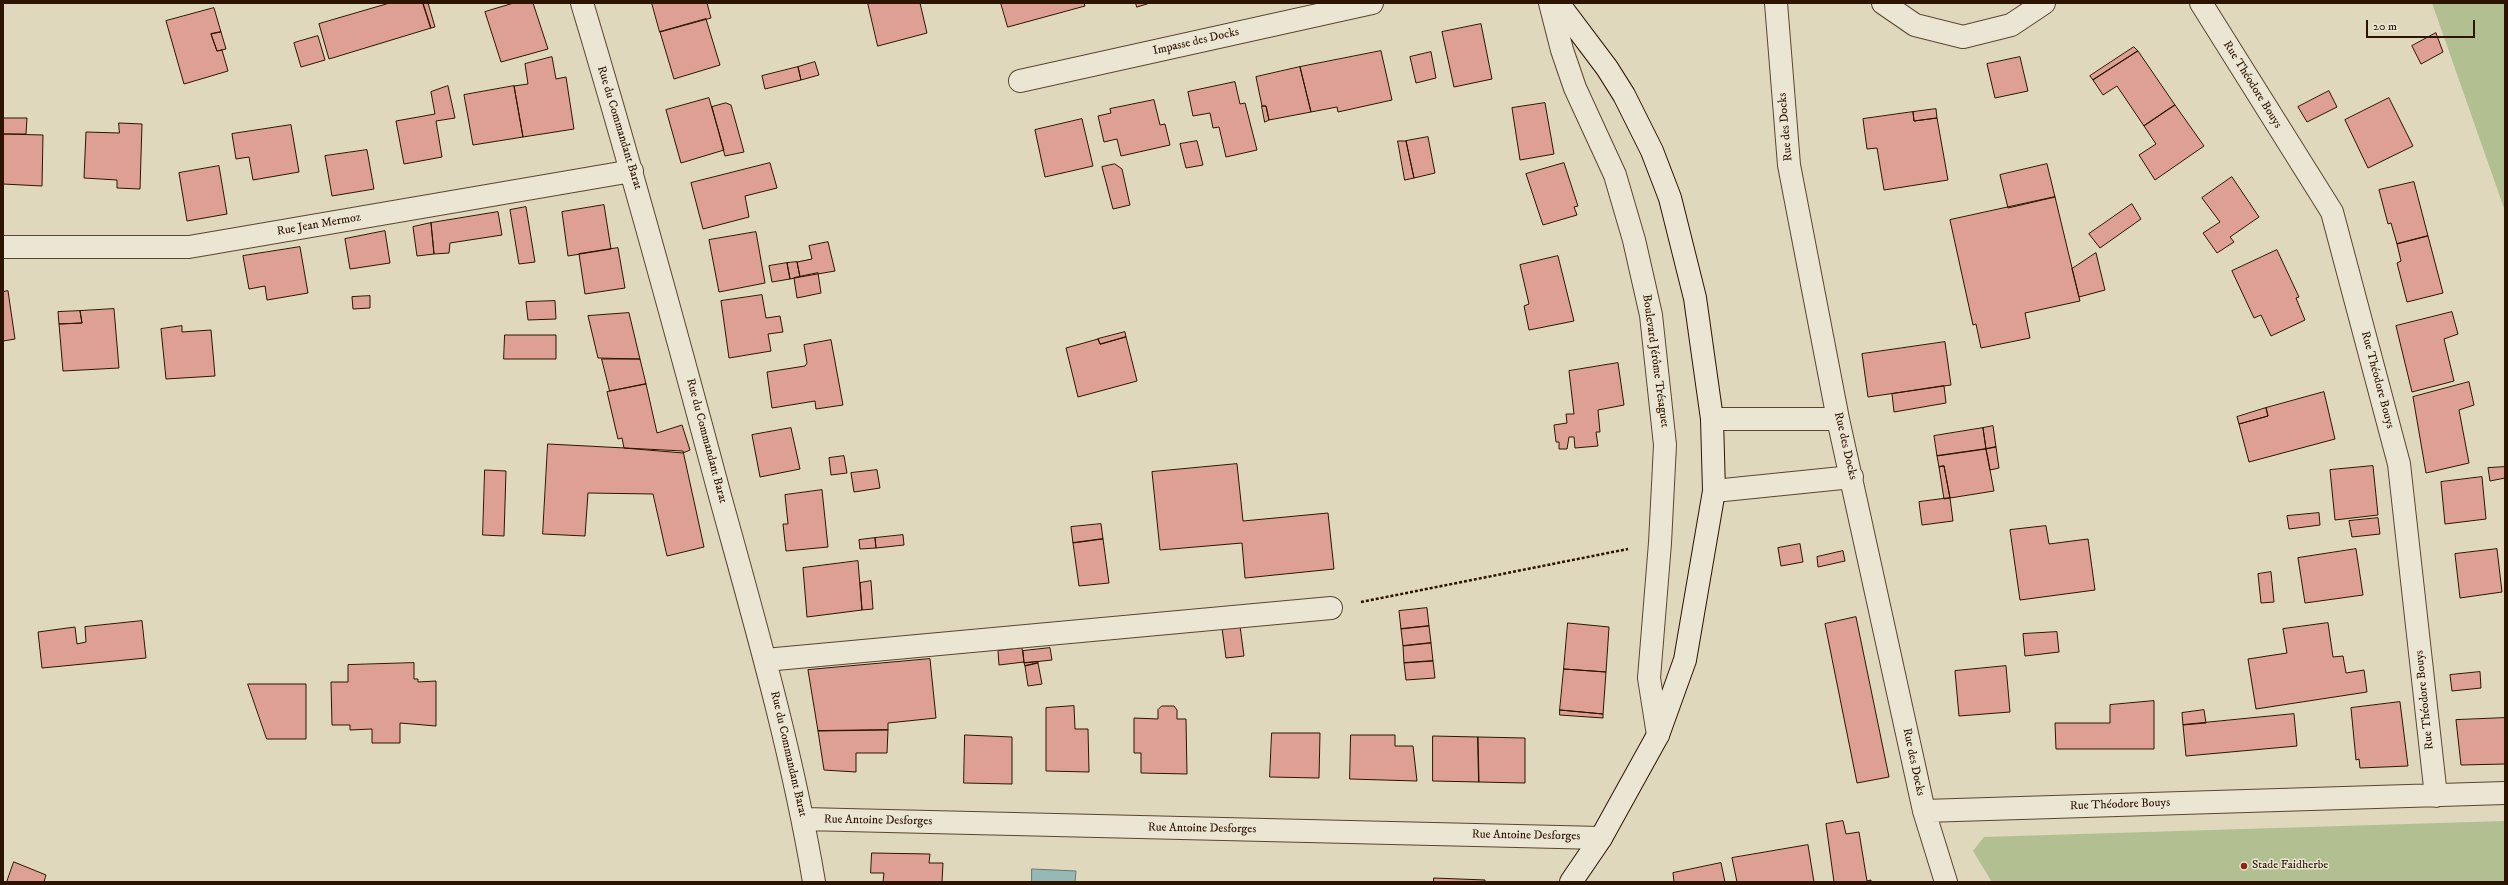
<!DOCTYPE html>
<html>
<head>
<meta charset="utf-8">
<style>
  body { margin:0 }
  #map { position:relative; width:2508px; height:885px; overflow:hidden; background:#dfd8bc; font-family:"IM FELL DW Pica",serif }
  canvas { display:block }
  .frame { position:absolute; inset:0; border:4px solid #2d1400; pointer-events:none }
  .scale { position:absolute; left:2366px; top:20px; width:109px; height:18px; box-sizing:border-box; border:2px solid #2d1400; border-top:0; padding-left:5px; font-size:12px; line-height:14px; white-space:nowrap; color:#2d1400; -webkit-text-stroke:3px #eae6d3; paint-order:stroke }
</style>
</head>
<body>
<div id="map">
<canvas width="2508" height="885"></canvas>
<div class="frame"></div>
<div class="scale">20 m</div>
</div>
<script>
const c = document.querySelector('canvas').getContext('2d');
c.lineJoin = 'round';
function fillPath(path, color) { c.fillStyle = color; c.fill(path, 'evenodd'); }
function strokePath(path, color, width, dash) { c.strokeStyle = color; c.lineWidth = width; c.lineCap = dash ? 'butt' : 'round'; c.setLineDash(dash || []); c.stroke(path); }
function drawText(font, color, halo, rows, align = 'center') {
  c.font = font + ' "IM FELL DW Pica",serif'; c.lineWidth = 3; c.setLineDash([]); c.textBaseline = 'middle'; c.strokeStyle = halo; c.fillStyle = color; for (const [text, x, y, turn = 0] of rows) {
    c.save(); c.translate(x, y); c.rotate((+turn || 0) * Math.PI / 180); c.textAlign = isNaN(turn) ? turn : align; if (halo) c.strokeText(text, 0, 0); c.fillText(text, 0, 0); c.restore();
  }
}
fillPath(new Path2D(`
  M2432,3H2505V211Z
  M2505,821V882H1992L1973,851L1984,837Z`), '#b1bf91');
const water = new Path2D(`
  M1032,869L1076,871L1075,882H1032Z`);
fillPath(water, '#95b9b7');
strokePath(water, '#6b776e', 1);
const building = new Path2D(`
  M390,3H423L431,28L329,59L319,24Z
  M423,3H428L435,27L431,28Z
  M514,3H533L548,49L501,62L485,12Z
  M652,3H707L711,18L660,32Z
  M868,3H920L927,33L878,46Z
  M1001,3H1084L1085,6L1008,27Z
  M1136,3H1150L1137,7Z
  M214,8L221,32L211,34L217,51L222,50L228,71L184,84L166,21Z
  M706,19L720,65L674,79L660,32Z
  M1481,24L1492,79L1454,87L1442,32Z
  M221,32L226,49L217,51L211,34Z
  M2436,33L2443,52L2421,64L2412,46Z
  M318,36L325,60L301,67L294,43Z
  M2134,47L2138,51L2093,80L2090,76Z
  M1381,51L1392,100L1338,112L1337,107L1311,112L1300,67Z
  M2138,51L2175,105L2144,126L2117,86L2103,95L2093,80Z
  M1431,52L1436,78L1416,83L1410,57Z
  M552,57L556,79L566,77L574,129L523,137L514,86L528,84L525,64Z
  M2020,57L2028,91L1995,98L1987,64Z
  M815,62L819,75L801,80L798,67Z
  M798,67L801,80L765,89L762,76Z
  M1300,67L1311,112L1269,120L1266,106H1262L1256,77Z
  M1235,82L1240,104L1245,103L1257,150L1226,157L1219,127L1213,128L1210,113L1193,116L1188,92Z
  M448,86L455,118L436,121L442,157L404,164L396,121L435,114L431,92Z
  M514,86L523,137L473,145L464,95Z
  M2329,91L2337,107L2307,122L2298,107Z
  M709,98L724,150L681,163L666,110Z
  M2389,98L2413,146L2368,168L2345,120Z
  M1154,100L1160,125L1165,124L1170,145L1121,156L1117,139L1104,142L1098,116L1111,113L1110,109Z
  M726,103L731,105L744,152L725,156L712,107Z
  M1545,103L1554,154L1520,160L1512,108Z
  M2175,105L2204,146L2155,180L2139,155L2156,144L2144,126Z
  M1262,106H1266L1269,120L1265,122Z
  M1936,109L1937,118L1914,121L1913,112Z
  M1913,112L1914,121L1937,118L1948,180L1884,190L1877,148L1867,149L1863,119Z
  M3,118H27L26,134H3Z
  M1082,119L1093,166L1045,177L1035,130Z
  M119,123L142,124L140,189L117,188V180L84,178L86,132L119,133Z
  M291,125L299,172L253,180L249,157L236,159L232,134Z
  M3,134L43,135L42,186L3,184Z
  M1428,137L1435,173L1414,178L1406,141Z
  M1197,141L1203,165L1186,168L1180,144Z
  M1398,141H1406L1414,178L1405,180Z
  M367,150L374,189L332,196L325,156Z
  M770,163L777,188L745,196L749,217L703,229L691,183Z
  M1564,163L1578,206L1574,207L1577,215L1543,225L1526,174Z
  M1115,164L1122,169L1130,205L1113,209L1102,167Z
  M2047,164L2055,197L2008,208L2000,175Z
  M219,166L227,214L187,221L179,173Z
  M2232,177L2259,217L2230,237L2234,242L2217,253L2203,233L2220,222L2202,198Z
  M2414,182L2428,236L2397,244L2391,223L2388,224L2379,190Z
  M2055,197L2080,301L2025,313L2030,338L1981,348L1976,324L1973,325L1950,220Z
  M2132,204L2141,219L2100,248L2089,234Z
  M604,205L611,249L568,256L562,212Z
  M526,207L535,262L519,264L510,210Z
  M498,212L502,235L450,243L449,253L434,254L431,223Z
  M431,223L434,254L417,256L413,227Z
  M385,231L390,263L350,269L345,239Z
  M756,232L765,283L719,292L709,240Z
  M2428,236L2443,293L2407,302L2397,263L2401,261L2397,244Z
  M828,242L835,271L800,277L797,262L812,259L809,246Z
  M300,247L308,293L267,300L265,286L249,289L243,256Z
  M618,248L625,288L585,294L579,254Z
  M2277,250L2299,297L2296,298L2305,320L2271,336L2261,315L2254,318L2232,271Z
  M2096,253L2105,290L2079,297L2072,269Z
  M1558,256L1574,321L1529,330L1524,306L1529,304L1520,265Z
  M797,262L800,277L790,279L787,263Z
  M787,263L790,279L772,282L769,266Z
  M818,273L821,293L797,298L794,278Z
  M8,291L15,339L3,341V292Z
  M762,295L766,318L780,316L783,332L768,334L771,351L729,358L721,301Z
  M370,296V308L353,309L352,297Z
  M555,301L556,319L528,320L526,302Z
  M114,309L119,368L63,371L59,324L82,323L80,311Z
  M80,311L82,323L59,324L58,312Z
  M2452,312L2458,334L2444,339L2454,381L2412,392L2396,326Z
  M629,313L640,359L598,358L588,316Z
  M182,326V332L211,330L215,376L166,379L161,329Z
  M1125,332L1126,337L1100,344L1098,339Z
  M505,335H556V359H504Z
  M1126,337L1137,381L1078,397L1066,348L1098,339L1100,344Z
  M831,340L843,405L816,409L815,401L772,408L767,372L805,366L807,363L804,345Z
  M1945,342L1951,385L1868,397L1862,354Z
  M602,359H640L646,384L610,391Z
  M1618,363L1624,405L1598,410L1600,432H1596L1598,446L1575,448L1574,437H1569L1567,449H1559V442H1556L1554,425L1567,423L1566,414H1574L1569,371Z
  M2469,382L2474,405L2459,410L2469,463L2426,473L2413,397Z
  M646,384L657,433L682,425L690,450L683,453L624,448L622,438L618,439L607,392Z
  M1944,386L1946,403L1894,412L1892,394Z
  M2324,392L2335,439L2249,462L2239,424L2268,416L2266,408Z
  M2266,408L2268,416L2239,424L2237,417Z
  M1993,426L1996,447L1986,449L1983,428Z
  M791,428L800,469L760,477L752,435Z
  M1983,428L1986,449L1937,456L1934,436Z
  M548,444L683,451L704,547L667,556L653,494L588,493L585,536L543,534Z
  M1996,447L1999,468L1990,470L1986,449Z
  M1986,449L1994,491L1950,498L1944,466L1939,467L1937,456Z
  M844,456L847,473L831,475L829,458Z
  M1237,464L1243,521L1328,513L1334,569L1245,578L1242,543L1160,550L1152,472Z
  M1944,466L1950,498L1944,499L1939,467Z
  M2373,466L2378,515L2335,520L2330,470Z
  M2505,467V478L2490,481L2488,468Z
  M485,470L506,471L504,536L483,535Z
  M877,470L880,488L854,492L851,473Z
  M2482,477L2486,519L2445,524L2441,482Z
  M822,490L828,547L786,551L783,524H788L785,495Z
  M1950,498L1953,521L1922,525L1919,502Z
  M2319,513L2320,525L2289,529L2287,516Z
  M2378,518L2380,534L2352,537L2349,521Z
  M1101,524L1103,539L1073,543L1071,527Z
  M2046,526L2049,544L2088,539L2095,590L2020,600L2010,530Z
  M903,535L904,545L876,548L875,538Z
  M875,538L876,548L860,549L859,540Z
  M1103,539L1109,583L1079,586L1073,543Z
  M1800,544L1803,562L1781,566L1778,548Z
  M2356,549L2363,595L2305,603L2298,558Z
  M2497,549L2502,592L2460,598L2455,554Z
  M1843,551L1845,561L1818,567L1817,557Z
  M858,561L862,610L807,617L803,568Z
  M2271,572L2274,602L2261,603L2258,574Z
  M871,581L873,609L862,610L860,583Z
  M1427,608L1429,626L1401,629L1399,611Z
  M1856,617L1889,777L1857,783L1825,624Z
  M142,621L146,658L42,668L38,632L75,627L77,644L86,642L85,627Z
  M1568,623L1609,627L1606,672L1564,669Z
  M2328,623L2333,657L2343,656L2346,673L2364,670L2367,692L2256,709L2248,659L2287,653L2283,629Z
  M1240,626L1244,656L1226,658L1222,628Z
  M1429,626L1431,643L1403,646L1401,629Z
  M2057,632L2059,652L2025,656L2023,634Z
  M1431,643L1433,661L1404,663L1403,646Z
  M1022,648L1024,662L999,665L998,651Z
  M1050,648L1052,660L1024,663L1023,651Z
  M930,659L936,718L888,723V730L818,731L808,670Z
  M1433,661L1435,678L1406,680L1404,663Z
  M1038,662V663L1025,666L1024,663Z
  M414,663V679H418V682L436,681V726L400,723V743H372V729L350,730V725H332L331,682H348V665Z
  M1038,663L1042,684L1028,686L1025,666Z
  M2006,666L2010,712L1959,716L1955,671Z
  M1564,669L1606,672L1603,714L1560,710Z
  M2480,672L2481,688L2452,691L2450,675Z
  M248,684H306V739H267Z
  M2154,701V749H2056L2055,723H2110V705Z
  M2400,702L2408,766L2360,768L2359,759L2356,760L2351,708Z
  M1074,706L1075,729H1088L1089,772L1046,771V708Z
  M1162,706H1174L1177,710V719H1186L1187,774L1141,773V753H1134V718L1158,719V710Z
  M1560,710L1603,714V718L1560,715Z
  M2204,710L2206,723L2183,725L2182,713Z
  M2294,714L2297,746L2186,756L2183,725Z
  M2505,718V764L2461,765L2456,720Z
  M888,730L887,753H856V772L824,770L818,731Z
  M1272,733H1320L1319,778L1270,777Z
  M965,735L1012,737V784L964,783Z
  M1351,735H1395V746H1413L1417,781L1350,779Z
  M1433,736L1478,737L1479,782L1433,781Z
  M1478,737L1525,738V783L1479,782Z
  M1843,821L1846,834L1859,832L1867,881L1871,880V882H1834L1826,824Z
  M1808,845L1814,882H1737L1732,858Z
  M872,853L930,854L929,863H943L942,882H883L884,873H871Z
  M14,862L46,875L44,882H7Z
  M1721,863L1725,882H1674L1673,873Z
  M1434,878L1485,880V882H1434Z`);
fillPath(building, '#dea095');
strokePath(building, '#2d1400', 1);
const minor = new Path2D(`
  M582,3C631,166 676,331 720,496C755,623 792,751 814,882
  M1550,3L1562,50L1575,88L1615,175L1634,240L1651,315L1665,445L1660,543L1649,678L1658,735
  M1776,3L1789,165L1838,419L1924,811L1946,882
  M1883,3L1915,25L1963,37L2011,25L2044,3
  M2201,3L2332,212L2399,464L2436,796
  M1020,81L1372,3
  M3,247H189L632,171
  M1712,419H1838
  M1714,491L1852,477
  M765,660L1331,608
  M1924,811L2505,793
  M804,819L1601,838`);
const secondary = new Path2D(`
  M1558,3L1607,68L1624,95L1652,151L1670,198L1695,298L1712,419L1714,491L1685,660L1658,735L1601,838L1571,882`);
strokePath(minor, '#5a452f', 24);
strokePath(secondary, '#2d1400', 24);
strokePath(new Path2D(`
  M1361,602L1628,549`), '#2d1400', 2.5, [3, 2]);
strokePath(minor, '#eae6d3', 22);
strokePath(secondary, '#eae6d3', 22);
for (const [x, y, r, color] of [
  [2244,866,4,"#8f2418"]
]) { const dot = new Path2D(); dot.arc(x, y, r, 0, 2 * Math.PI); c.fillStyle = color; c.fill(dot); strokePath(dot, '#eae6d3', 1.5); }
drawText('12px', '#2d1400', '#eae6d3', [
  ["Impasse des Docks",1196,42,-13],
  ["Rue Théodore Bouys",2252,85,58],
  ["Rue des Docks",1786,127,-95],
  ["Rue du Commandant Barat",619,128,73],
  ["Rue Jean Mermoz",319,225,-10],
  ["Boulevard Jérôme Trésaguet",1655,361,82],
  ["Rue Théodore Bouys",2377,380,75],
  ["Rue du Commandant Barat",706,441,75],
  ["Rue des Docks",1845,446,77],
  ["Rue Théodore Bouys",2425,700,-96],
  ["Rue du Commandant Barat",788,754,77],
  ["Rue des Docks",1913,762,78],
  ["Rue Théodore Bouys",2120,805,-2],
  ["Rue Antoine Desforges",878,821,1],
  ["Rue Antoine Desforges",1202,829,1],
  ["Rue Antoine Desforges",1526,836,1]
]);
drawText('12px', '#2d1400', '#eae6d3', [
  ["Stade Faidherbe",2252,866]
], 'left');
</script>
</body>
</html>
